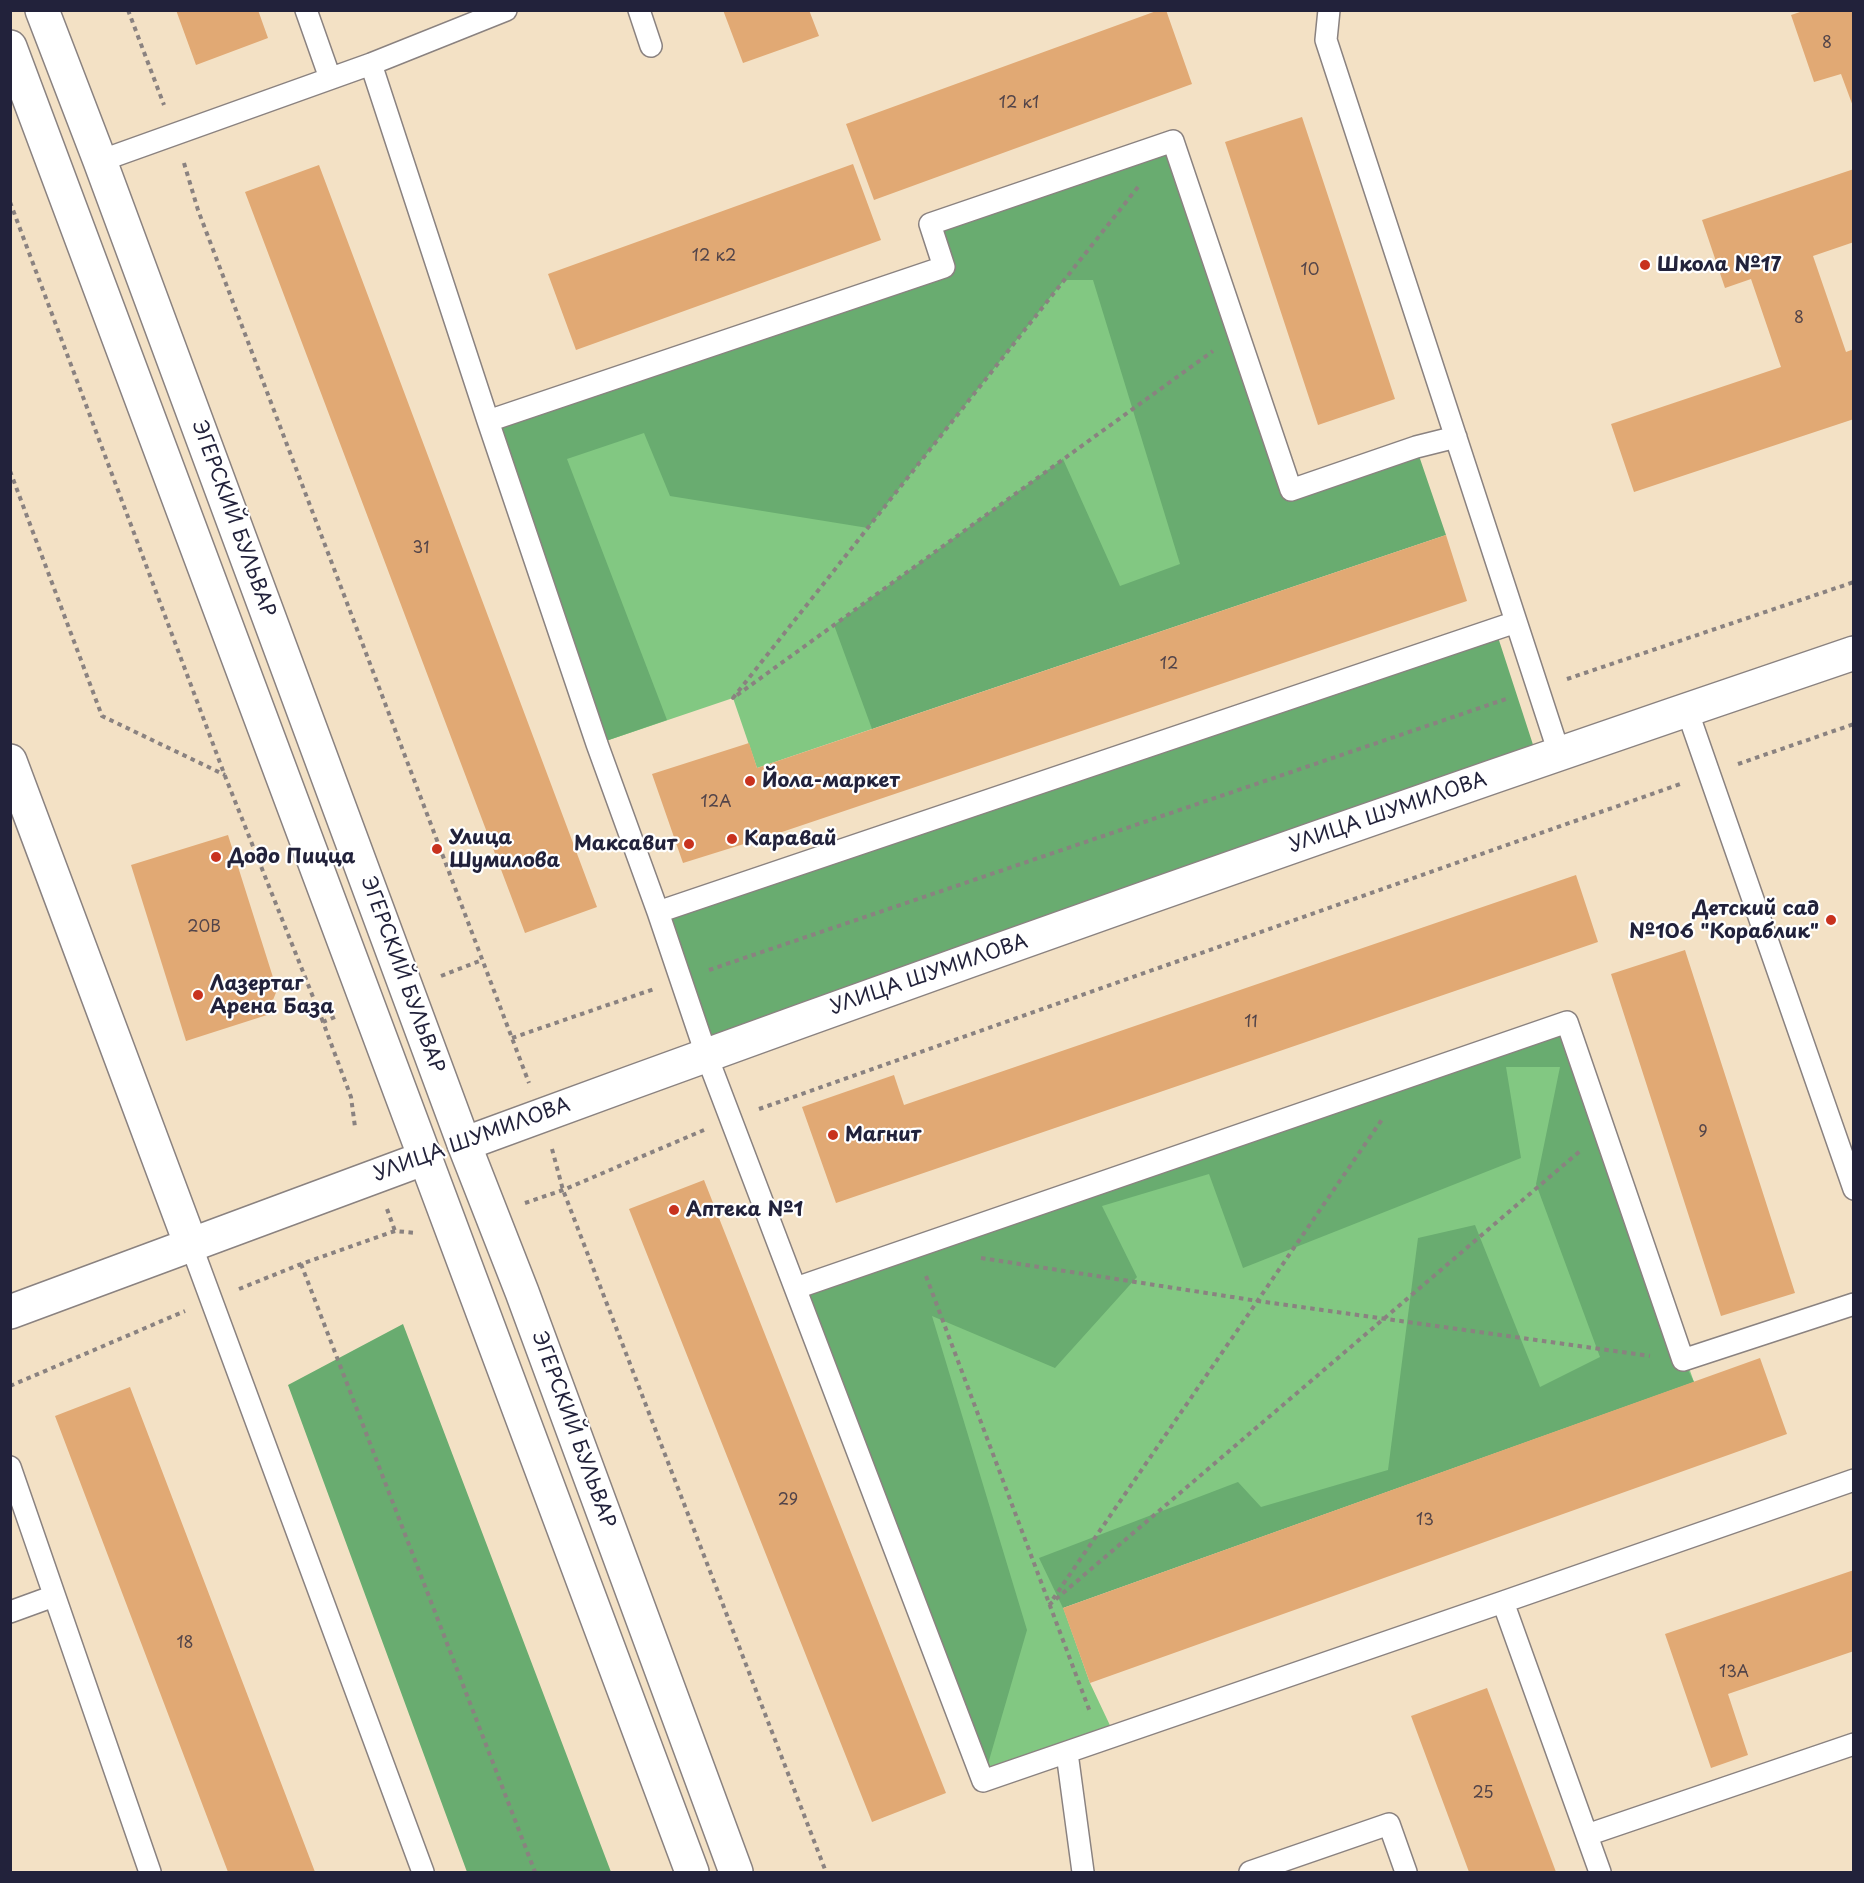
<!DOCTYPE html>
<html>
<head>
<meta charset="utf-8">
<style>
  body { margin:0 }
  #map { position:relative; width:1864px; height:1883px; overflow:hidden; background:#f3e1c5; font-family:"Playpen Sans",sans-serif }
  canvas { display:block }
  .frame { position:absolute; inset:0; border:12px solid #22223b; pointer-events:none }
</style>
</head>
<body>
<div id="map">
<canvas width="1864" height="1883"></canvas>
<div class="frame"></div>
</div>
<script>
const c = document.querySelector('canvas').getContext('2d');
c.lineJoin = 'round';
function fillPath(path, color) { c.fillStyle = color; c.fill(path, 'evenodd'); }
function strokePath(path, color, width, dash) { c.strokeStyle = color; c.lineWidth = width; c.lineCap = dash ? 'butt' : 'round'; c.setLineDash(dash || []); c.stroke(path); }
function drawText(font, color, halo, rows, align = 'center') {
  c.font = font + ' "Playpen Sans",sans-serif'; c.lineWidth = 4.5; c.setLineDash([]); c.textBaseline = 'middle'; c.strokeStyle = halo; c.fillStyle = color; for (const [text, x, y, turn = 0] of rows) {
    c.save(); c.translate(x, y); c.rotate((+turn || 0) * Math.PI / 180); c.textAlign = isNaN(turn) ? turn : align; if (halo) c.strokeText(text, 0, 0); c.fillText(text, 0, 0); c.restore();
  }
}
fillPath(new Path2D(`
  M1173,141L1291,489L1416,447L872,729L757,768L733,698L597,744L488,421L944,268Z
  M1567,1022L1694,1382L1063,1607L1090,1683L1115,1736L983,1781L796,1288Z`), '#82c882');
fillPath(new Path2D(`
  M1173,141L1291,489L1416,447L1446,535L872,729L834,625L1063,459L1120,586L1180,564L1093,280H1064L868,528L670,496L644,433L567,459L667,720L597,744L488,421L944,268L930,224Z
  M1495,628L1538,760L706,1054L658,912Z
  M1567,1022L1683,1360L1694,1382L1063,1608L1039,1558L1238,1482L1261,1507L1388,1470L1418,1238L1475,1225L1540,1387L1600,1357L1536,1184L1560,1067H1506L1521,1158L1243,1268L1209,1174L1102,1206L1137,1277L1055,1368L932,1316L1027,1630L983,1781L796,1288Z
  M403,1324L611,1872H467L288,1385Z`), '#69ac70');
fillPath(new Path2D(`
  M176,10H258L268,38L196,65Z
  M723,10H809L819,36L743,63Z
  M1159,10H1166L1192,84L874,200L846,124Z
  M1806,10H1854V109L1841,74L1814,82L1791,15Z
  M1302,117L1395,399L1318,425L1225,142Z
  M853,164L881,240L576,350L548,274Z
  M319,165L597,907L525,933L245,192Z
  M1854,169V242L1813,256L1846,352L1854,349V419L1634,492L1611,424L1781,367L1751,279L1725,288L1702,220Z
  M1446,535L1467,601L779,833L683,863L652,774L749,743L757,768Z
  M228,835L277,990L267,1015L186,1041L131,865Z
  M1576,875L1598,942L836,1203L802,1107L894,1075L904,1105Z
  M1685,950L1795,1293L1721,1316L1611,974Z
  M704,1180L946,1793L872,1822L629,1209Z
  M1760,1358L1787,1434L1090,1683L1063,1608Z
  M130,1387L315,1872H228L55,1416Z
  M1854,1570V1651L1728,1694L1748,1755L1711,1768L1665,1634Z
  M1487,1688L1556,1872H1469L1411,1716Z`), '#e1a974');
const lane = new Path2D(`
  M306,10L330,78
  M639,10L651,46
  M1329,10L1326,40L1559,753
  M371,64L488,421L597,744L658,912L706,1054L983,1781L1503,1602L1854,1480
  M100,161L371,64L506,10
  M488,421L944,267L930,224L1173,141L1291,490L1416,447L1456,437
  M1687,710L1854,1189
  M658,912L1516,622
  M191,1245L423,1872
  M796,1288L1567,1022L1683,1360L1854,1304
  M10,1467L150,1872
  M1503,1602L1600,1872
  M10,1612L54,1596
  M1067,1753L1083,1872
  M1587,1835L1854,1744
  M1250,1872L1389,1824L1406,1872`);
const street = new Path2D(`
  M10,761L191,1245
  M464,1144C925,974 1388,811 1854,653
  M10,1312L425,1158`);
const primary = new Path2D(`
  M42,10L100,161L464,1144L522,1292L736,1872
  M10,47L692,1872`);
strokePath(lane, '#8a8280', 24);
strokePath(street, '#8a8280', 36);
strokePath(primary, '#8a8280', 36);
strokePath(new Path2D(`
  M128,10L164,105
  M184,163L198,210L529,1083
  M1138,187L733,698L1213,351
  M10,202L225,776L323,1022
  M10,471L102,716L225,775
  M1567,679L1854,582
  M1738,764L1854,724
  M709,970L1509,698
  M441,976L482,960
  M335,1017L323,1022L351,1097L355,1127
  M512,1038L654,989
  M759,1109L1680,784
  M552,1149L563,1190L826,1872
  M525,1203L563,1190L704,1130
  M387,1209L395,1231
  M981,1258L1258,1301L1650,1356
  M301,1264L535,1872
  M926,1276L1090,1712
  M239,1289L301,1264L395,1231L416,1233
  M10,1386L185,1311
  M1053,1599L1383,1118
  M1049,1605L1580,1151`), '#8a8280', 4, [4.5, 4.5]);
strokePath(lane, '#fff', 21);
strokePath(street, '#fff', 33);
strokePath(primary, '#fff', 33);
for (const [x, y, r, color] of [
  [1645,265,6,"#c8321e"],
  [750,781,6,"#c8321e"],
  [732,839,6,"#c8321e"],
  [689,844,6,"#c8321e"],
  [437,849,6,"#c8321e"],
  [216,857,6,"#c8321e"],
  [1831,920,6,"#c8321e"],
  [198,995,6,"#c8321e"],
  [833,1135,6,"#c8321e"],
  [674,1210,6,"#c8321e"]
]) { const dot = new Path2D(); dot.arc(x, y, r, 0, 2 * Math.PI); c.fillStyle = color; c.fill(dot); strokePath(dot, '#fff', 2); }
drawText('16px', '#524449', null, [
  ["8",1827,44],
  ["12 к1",1019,104],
  ["12 к2",714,257],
  ["10",1310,271],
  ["8",1799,319],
  ["31",421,549],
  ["12",1169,665],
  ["12А",716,803],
  ["20В",204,928],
  ["11",1251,1023],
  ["9",1703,1133],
  ["29",788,1501],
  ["13",1425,1521],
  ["18",185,1644],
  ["13А",1734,1673],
  ["25",1483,1794]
]);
drawText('bold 20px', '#22223b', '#fff', [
  ["Школа №17",1657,265],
  ["Йола-маркет",762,781],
  ["Улица",449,838],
  ["Шумилова",449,861],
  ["Каравай",744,839],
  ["Максавит",677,844,"right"],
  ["Додо Пицца",228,857],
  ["Детский сад",1819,909,"right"],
  ["№106 \"Кораблик\"",1819,932,"right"],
  ["Лазертаг",210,984],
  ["Арена База",210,1007],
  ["Магнит",845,1135],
  ["Аптека №1",686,1210]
], 'left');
drawText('20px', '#22223b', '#fff', [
  ["ЭГЕРСКИЙ БУЛЬВАР",233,519,70],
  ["УЛИЦА ШУМИЛОВА",1388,813,-19],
  ["ЭГЕРСКИЙ БУЛЬВАР",402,975,70],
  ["УЛИЦА ШУМИЛОВА",929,975,-19],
  ["УЛИЦА ШУМИЛОВА",472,1140,-20],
  ["ЭГЕРСКИЙ БУЛЬВАР",573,1430,70]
]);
</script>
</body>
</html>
